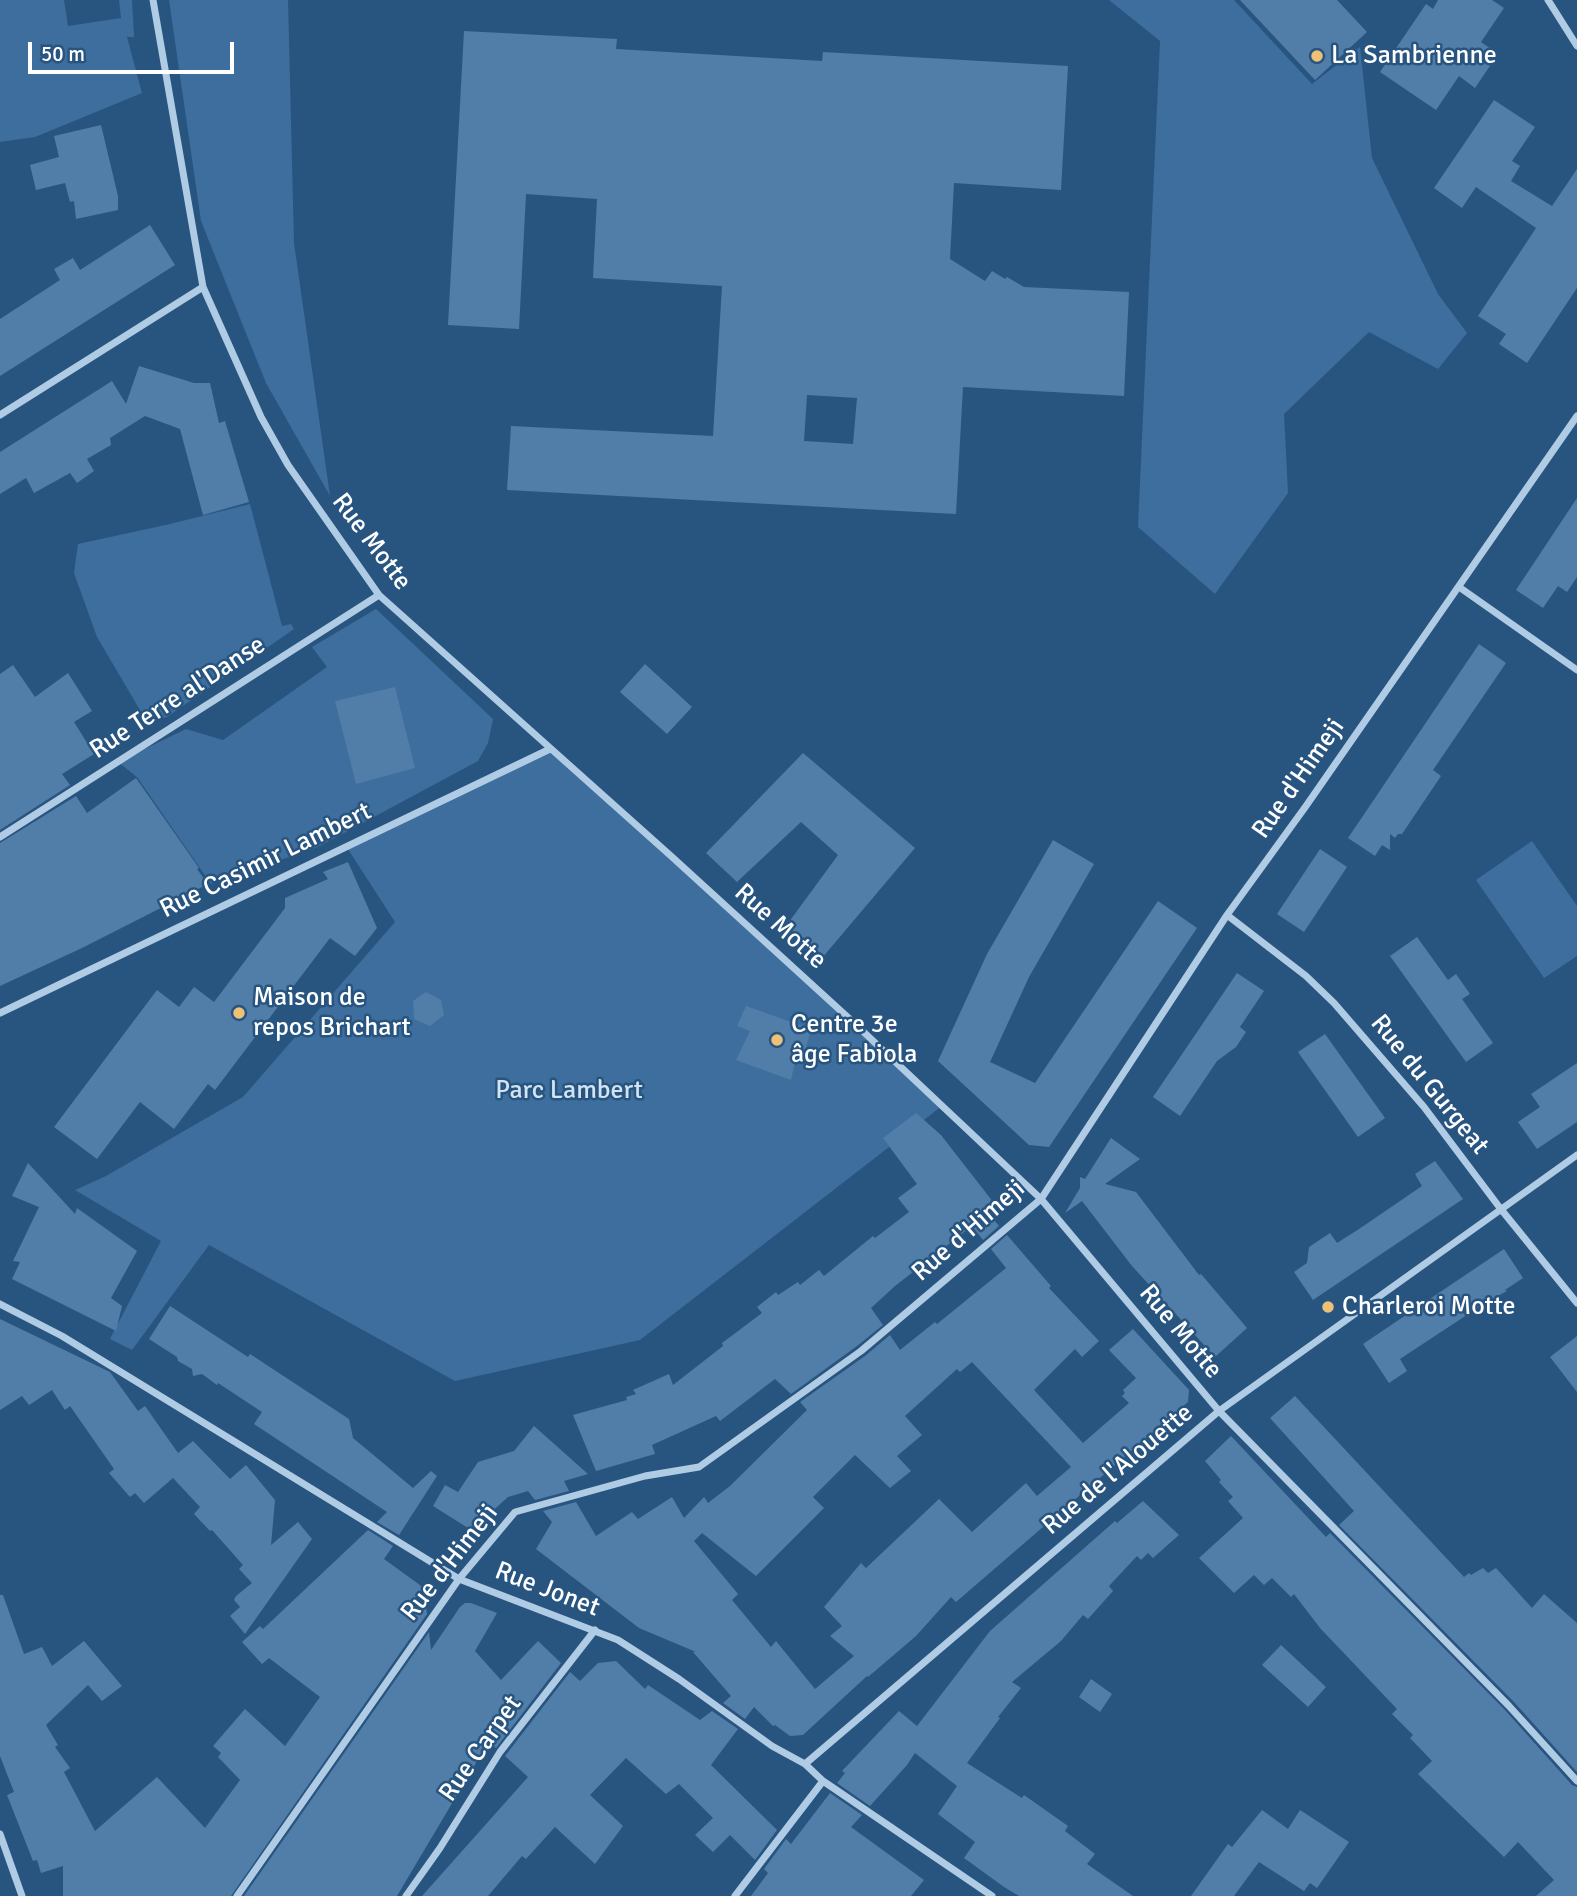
<!DOCTYPE html>
<html>
<head>
<meta charset="utf-8">
<style>
  body { margin:0 }
  #map { position:relative; width:1577px; height:1896px; overflow:hidden; background:#285580; font-family:Signika,sans-serif }
  canvas { display:block }
  .scale { position:absolute; left:28px; top:42px; width:206px; height:32px; box-sizing:border-box; border:4px solid #fff; border-top:0; padding-left:9px; font-size:21px; line-height:24px; white-space:nowrap; color:#fff; -webkit-text-stroke:5px #285580; paint-order:stroke }
</style>
</head>
<body>
<div id="map">
<canvas width="1577" height="1896"></canvas>
<div class="scale">50 m</div>
</div>
<script>
const c = document.querySelector('canvas').getContext('2d');
c.lineJoin = 'round';
function fillPath(path, color) { c.fillStyle = color; c.fill(path, 'evenodd'); }
function strokePath(path, color, width, dash) { c.strokeStyle = color; c.lineWidth = width; c.lineCap = dash ? 'butt' : 'round'; c.setLineDash(dash || []); c.stroke(path); }
function drawText(font, color, halo, rows, align = 'center') {
  c.font = font + ' Signika,sans-serif'; c.lineWidth = 5; c.setLineDash([]); c.textBaseline = 'middle'; c.strokeStyle = halo; c.fillStyle = color; for (const [text, x, y, turn = 0] of rows) {
    c.save(); c.translate(x, y); c.rotate((+turn || 0) * Math.PI / 180); c.textAlign = isNaN(turn) ? turn : align; if (halo) c.strokeText(text, 0, 0); c.fillText(text, 0, 0); c.restore();
  }
}
fillPath(new Path2D(`
  M0,0H64L68,26L121,18L119,0H132L134,37H127L142,93L35,137L0,142Z
  M169,0H288L294,243L330,496L266,383L201,221Z
  M1109,0H1234L1312,84L1360,47L1372,158L1438,294L1467,333L1438,369L1369,332L1284,414L1288,493L1215,594L1138,527L1160,41Z
  M250,504L282,626L291,624L294,629L167,717L147,722L97,637L74,573L78,544L170,524Z
  M376,609L493,719L488,743L478,761L318,847L211,884L137,777L118,762L186,729L223,740L327,667L312,647Z
  M550,749L942,1106L640,1340L455,1381L209,1245L132,1350L110,1339L161,1241L75,1190L106,1176L243,1097L395,922L346,846Z
  M1532,841L1577,906V956L1544,978L1476,880Z`), '#3d6e9d');
fillPath(new Path2D(`
  M1240,0H1337L1367,32L1315,80Z
  M1438,0H1492L1504,8L1481,42L1498,54L1475,88L1459,76L1436,110L1380,72L1426,4L1433,9Z
  M464,31L617,39L616,49L822,61L823,52L1068,66L1061,190L954,183L950,259L985,281L992,271L1005,279L1007,277L1024,287L1129,292L1124,396L963,387L956,514L507,490L511,426L713,436L722,286L593,278L597,199L526,194L519,329L448,325ZM807,395L857,398L853,444L804,441Z
  M1494,100L1535,127L1512,161L1520,166L1511,181L1552,206L1577,169V288L1527,363L1499,344L1506,334L1478,316L1536,228L1476,187L1462,208L1434,188Z
  M101,125L118,196V210L76,219L74,201L70,202L65,183L36,190L30,165L59,157L54,136Z
  M150,225L175,265L0,376V319L60,280L54,269L73,258L80,270Z
  M139,366L194,383H210L219,423L225,421L249,502L203,515L180,429L145,416L110,438L111,445L87,459L94,471L77,483L70,473L34,493L26,478L0,494V452L112,381L126,404Z
  M1577,498V577L1567,592L1558,586L1543,608L1516,590Z
  M1479,644L1506,663L1433,770L1441,776L1402,834H1398L1395,838L1390,834V850L1382,845L1375,856L1348,838Z
  M645,664L692,707L667,734L620,692Z
  M13,665L35,697L68,673L92,711L74,722L94,754L62,774L70,785L0,830V674Z
  M395,687L415,768L356,784L335,701Z
  M803,753L915,848L822,958L786,926L838,855L801,822L737,882L706,853Z
  M136,778L199,868L197,869L208,884L82,948L0,986V843L76,796L87,813Z
  M1053,840L1094,864L1029,977L990,1062L1035,1083L1158,901L1197,928L1049,1147L1029,1145L938,1061L987,954Z
  M1320,849L1347,867L1304,932L1277,914Z
  M348,862L377,928L355,956L330,938L215,1090L208,1084L174,1129L140,1102L97,1159L54,1127L157,990L179,1007L194,987L214,1002L285,908V898L328,879L323,872Z
  M1417,937L1448,980L1456,974L1470,994L1462,999L1493,1043L1466,1062L1390,956Z
  M1237,973L1264,991L1240,1027L1246,1032L1236,1047L1217,1061L1180,1116L1153,1097Z
  M426,992L441,1000L444,1015L430,1026L414,1019L413,1001Z
  M746,1006L811,1029L805,1051L798,1048L791,1080L736,1060L750,1031L737,1026Z
  M1325,1034L1385,1118L1358,1137L1298,1052Z
  M1577,1063V1122L1537,1149L1518,1122L1540,1107L1531,1094Z
  M916,1113L941,1135L997,1207L989,1214L999,1226L983,1240L972,1226L895,1286L871,1308L883,1325L857,1346L791,1394L775,1379L720,1421L716,1416L652,1445L655,1454L596,1471L573,1415L627,1400L626,1397L636,1394L633,1390L669,1374L673,1385L723,1346L722,1343L762,1313L757,1307L776,1292L778,1295L798,1282L800,1285L819,1270L824,1276L873,1236L875,1238L909,1212L898,1198L917,1184L883,1138Z
  M1111,1138L1140,1159L1105,1184L1136,1192L1199,1275L1201,1274L1247,1328L1215,1357L1132,1266L1082,1201L1065,1213L1080,1188V1177L1085,1179Z
  M1435,1161L1463,1199L1313,1300L1294,1272L1307,1263L1309,1247L1330,1233L1337,1243L1359,1229L1422,1186L1415,1174Z
  M28,1163L75,1214L77,1208L137,1251L111,1298L122,1306L116,1331L12,1279L20,1262L13,1261L39,1207L12,1196Z
  M1007,1235L1051,1286L1049,1288L1099,1341L1082,1357L1075,1349L1034,1390L1083,1443L1129,1403L1122,1396L1125,1393L1123,1390L1136,1378L1109,1350L1133,1329L1189,1390L1188,1402L956,1602L951,1597L916,1636L868,1677L867,1676L803,1735L790,1736L775,1725L773,1726L754,1707L745,1719L723,1703L731,1696L693,1652H696L639,1628L536,1549L552,1522L543,1511L576,1502L596,1536L632,1512L638,1519L672,1497L684,1518L704,1497L708,1503L730,1486L807,1410L800,1402L865,1356L890,1335L900,1350L935,1322L937,1324L1006,1268L991,1249ZM972,1362L1071,1467L1037,1496L1026,1483L972,1532L939,1499L866,1568L861,1563L824,1607L842,1626L830,1636L854,1656L815,1689L776,1641L771,1647L732,1600L738,1594L694,1541L702,1533L756,1576L824,1508L813,1497L855,1455L890,1488L911,1471L897,1456L922,1435L905,1416L957,1369L960,1372Z
  M1504,1249L1523,1278L1505,1290L1507,1291L1488,1301L1400,1359L1407,1371L1389,1383L1363,1344Z
  M170,1306L248,1357L250,1354L349,1419L353,1438L413,1488L431,1471L437,1476L399,1535L377,1522L387,1512L254,1424L262,1412L218,1383L217,1385L202,1374L193,1376L192,1369L178,1361L177,1357L149,1339Z
  M0,1319L110,1372L138,1411L145,1406L178,1453L193,1441L230,1479L246,1465L275,1500L271,1545L298,1522L312,1539L245,1634L230,1616L240,1607L234,1600L236,1596L252,1583L239,1569L243,1565L212,1530L210,1531L194,1514L200,1507L173,1478L144,1503L135,1493L130,1497L109,1473L114,1469L70,1406L65,1410L52,1390L29,1405L22,1396L0,1410Z
  M1577,1336V1392L1550,1357Z
  M1295,1396L1464,1577L1469,1573L1471,1575L1483,1568L1488,1573L1496,1568L1532,1608L1544,1594L1577,1623V1772L1514,1702L1339,1525L1354,1511L1270,1418Z
  M534,1426L588,1474L564,1481L569,1491L535,1500L528,1491L508,1497L487,1516L476,1533L433,1506L445,1485L458,1492L478,1462L514,1451Z
  M1231,1436L1326,1537L1330,1533L1505,1710L1572,1785L1577,1787V1896H1536L1554,1880L1518,1842L1504,1857L1418,1774L1432,1761L1410,1738L1413,1735L1392,1714L1397,1709L1320,1628L1294,1594L1291,1597L1272,1578L1264,1585L1254,1575L1234,1593L1199,1558L1243,1518L1228,1501L1233,1497L1219,1482L1221,1480L1205,1461Z
  M1143,1501L1179,1535L1153,1558L1148,1553L1141,1560L1137,1556L1109,1586L1113,1591L1088,1619L1083,1615L1061,1641L1012,1682L1021,1688L998,1717L1000,1718L967,1763L1022,1798L1024,1795L1068,1826L1065,1831L1095,1854L1087,1864L1133,1896H1019L1004,1887L964,1858L975,1842L938,1814L957,1786L915,1753L907,1765L870,1806L837,1783L845,1773L842,1771L899,1711L917,1726L990,1631L1115,1521L1117,1523Z
  M368,1530L393,1546L384,1559L424,1588L427,1614L231,1896H63V1866L41,1873L37,1860L33,1861L7,1795L14,1792L0,1756V1595H3L24,1654L42,1647L52,1666L84,1641L122,1686L102,1701L88,1685L46,1725L58,1745L55,1747L70,1768L64,1772L95,1831L157,1777L205,1828L240,1780L218,1757L221,1753L213,1746L245,1709L285,1746L320,1697L269,1658L262,1664L242,1642L260,1626L263,1629Z
  M465,1603H471L497,1613L475,1651L501,1680L538,1641L561,1663L496,1748L489,1741L397,1896H244L429,1632L431,1650L460,1607Z
  M1281,1645L1326,1687L1308,1707L1262,1665Z
  M616,1661L645,1689L648,1685L700,1720L712,1711L738,1729L711,1765L777,1830L755,1860L730,1835L713,1852L695,1835L713,1818L679,1784L666,1794L626,1758L590,1795L623,1826L595,1864L555,1827L526,1859L522,1856L488,1896H422L528,1777L505,1756L570,1672L580,1681L598,1663Z
  M1091,1679L1112,1694L1100,1712L1079,1697Z
  M830,1793L862,1815L851,1827L924,1880L911,1896H751L768,1873L764,1869L786,1839L791,1844Z
  M1262,1810L1288,1829L1300,1810L1349,1842L1317,1888L1310,1883L1304,1891L1259,1862L1234,1896H1191L1228,1844L1232,1847Z`), '#517ea8');
strokePath(new Path2D(`
  M153,0L203,287L261,417L288,465L379,595L671,856L853,1022L1041,1199L1219,1411L1509,1706L1577,1781
  M1548,0L1577,46
  M0,415L203,287
  M1459,587L1577,670
  M0,837L379,595
  M1227,915L1306,976L1334,1003L1424,1107L1500,1208L1577,1303
  M0,1013L550,749
  M0,1304L62,1336L459,1579L618,1640L679,1679L772,1746L805,1764L823,1781L992,1896
  M805,1764L1219,1411L1577,1155
  M0,1834L22,1896
  M237,1896L459,1579L515,1512L645,1476L699,1467L861,1351L1041,1199L1227,915L1306,806L1577,416
  M406,1896L440,1848L500,1752L595,1630
  M735,1896L823,1781`), '#b0cce5', 7);
for (const [x, y, r, color] of [
  [1317,56,7,"#edc276"],
  [239,1013,7,"#edc276"],
  [777,1040,7,"#edc276"],
  [1328,1307,7,"#edc276"]
]) { const dot = new Path2D(); dot.arc(x, y, r, 0, 2 * Math.PI); c.fillStyle = color; c.fill(dot); strokePath(dot, '#285580', 2.5); }
drawText('26px', '#fff', '#285580', [
  ["La Sambrienne",1331,56],
  ["Maison de",253,998],
  ["repos Brichart",253,1028],
  ["Centre 3e",791,1025],
  ["âge Fabiola",791,1055],
  ["Charleroi Motte",1342,1307]
], 'left');
drawText('26px', '#fff', '#285580', [
  ["Rue Motte",371,542,53],
  ["Rue Terre al'Danse",178,698,-33],
  ["Rue d'Himeji",1299,779,-55],
  ["Rue Casimir Lambert",266,861,-26],
  ["Rue Motte",780,927,42],
  ["Rue du Gurgeat",1429,1085,51],
  ["Rue d'Himeji",969,1231,-41],
  ["Rue Motte",1180,1332,50],
  ["Rue de l'Alouette",1118,1470,-40],
  ["Rue d'Himeji",450,1563,-52],
  ["Rue Jonet",547,1590,21],
  ["Rue Carpet",481,1749,-55]
]);
drawText('26px', '#d2e4f4', '#285580', [
  ["Parc Lambert",569,1091]
]);
</script>
</body>
</html>
